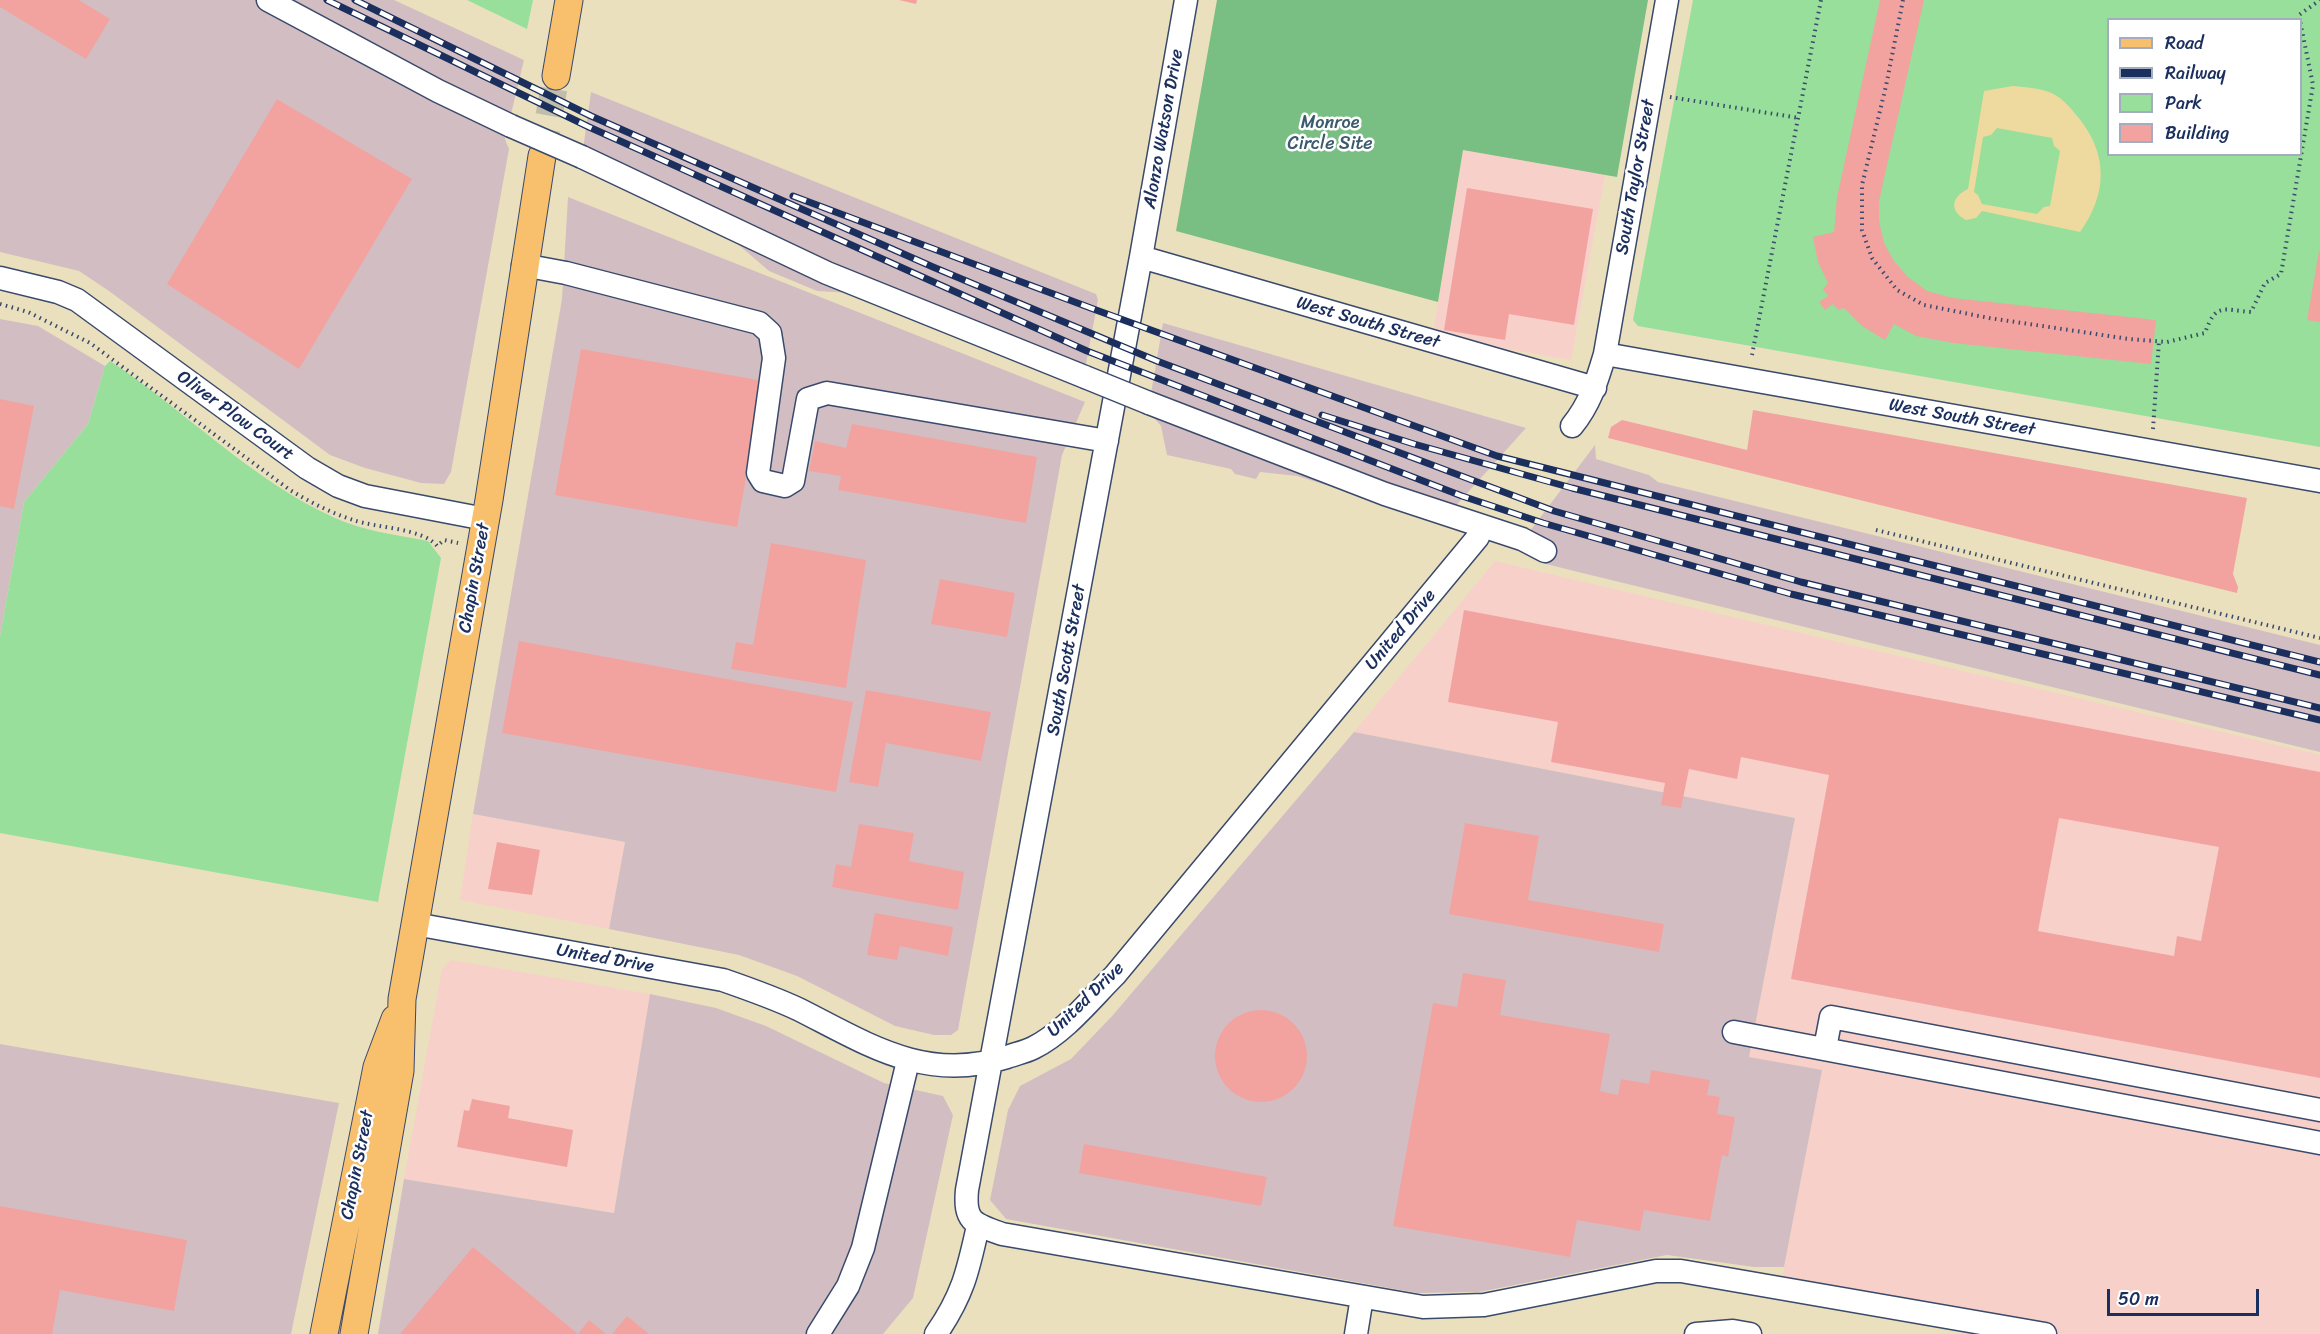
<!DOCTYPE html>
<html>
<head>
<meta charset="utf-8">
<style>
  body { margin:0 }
  #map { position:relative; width:2320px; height:1334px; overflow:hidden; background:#ebe0be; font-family:Sriracha,sans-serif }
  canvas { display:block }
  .legend { position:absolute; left:2107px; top:18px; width:195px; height:138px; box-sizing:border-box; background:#fff; border:2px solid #a4acbf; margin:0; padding:8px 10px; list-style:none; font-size:18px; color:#1b2f5e }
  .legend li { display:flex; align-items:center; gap:12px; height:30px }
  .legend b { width:30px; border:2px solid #a4acbf }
  .scale { position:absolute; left:2107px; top:1289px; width:152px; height:27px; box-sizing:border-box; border:3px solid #1b2f5e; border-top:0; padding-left:8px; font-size:18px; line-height:21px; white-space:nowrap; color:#1b2f5e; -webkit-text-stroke:4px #fff; paint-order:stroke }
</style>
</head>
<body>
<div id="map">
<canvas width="2320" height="1334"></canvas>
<ul class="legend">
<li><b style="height:8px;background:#f8bf6c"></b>Road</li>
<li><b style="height:8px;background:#1b2f5e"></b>Railway</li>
<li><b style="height:16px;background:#97df9a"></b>Park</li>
<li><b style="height:16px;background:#f2a3a0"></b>Building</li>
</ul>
<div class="scale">50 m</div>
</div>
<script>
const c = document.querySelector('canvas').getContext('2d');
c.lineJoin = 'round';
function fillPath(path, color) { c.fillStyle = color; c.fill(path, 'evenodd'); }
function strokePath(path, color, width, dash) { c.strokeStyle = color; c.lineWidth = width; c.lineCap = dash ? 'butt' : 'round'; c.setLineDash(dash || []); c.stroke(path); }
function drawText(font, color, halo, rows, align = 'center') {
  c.font = font + ' Sriracha,sans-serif'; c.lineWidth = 5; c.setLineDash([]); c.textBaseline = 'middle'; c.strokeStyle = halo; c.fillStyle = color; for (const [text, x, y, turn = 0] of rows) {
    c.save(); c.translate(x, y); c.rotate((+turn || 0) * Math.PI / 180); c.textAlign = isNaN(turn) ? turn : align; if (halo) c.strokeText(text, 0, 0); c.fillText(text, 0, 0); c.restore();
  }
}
fillPath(new Path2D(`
  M1463,150L1605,175L1571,360L1501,348L1434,328Z
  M1495,561L2320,755V1334H1983L1778,1299L1821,1071L1749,1057L1795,818L1354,732Z
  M473,814L625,842L609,929L460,900Z
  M451,960L650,994L614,1213L404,1179L442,969Z`), '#f7d0ca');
fillPath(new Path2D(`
  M0,0H394L524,60L505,139L509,149L451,472L444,484L421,483L365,468L330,455L109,291L79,271L0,252Z
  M591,92L1096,294L1098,300L1082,385L851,293L817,291L769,271L719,228L581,164Z
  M568,197L1085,402L1062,455L958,1030L951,1035H934L895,1026L797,976L739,955L609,929L625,842L473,814L562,299Z
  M0,319L38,326L105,366L88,424L24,502L0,637Z
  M1163,323L1526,428L1442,521L1297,476L1260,472L1256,479L1235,474L1231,469L1167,455L1161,426L1148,411Z
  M1595,445L1596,459L1649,475L1658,482L2320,645V752L1574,571L1546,564L1517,548Z
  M1354,732L1795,818L1749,1057L1822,1070L1784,1267H1754L1667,1255L1479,1292L1417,1293L1006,1219L990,1200L1008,1110L1020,1086L1071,1059L1113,1015Z
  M650,994L716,1008L766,1026L884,1083L943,1096L953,1115L913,1298L883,1334H378L404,1179L614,1213Z
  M0,1044L339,1103L291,1334H0Z`), '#d2bec2');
fillPath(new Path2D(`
  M467,0H533L527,29Z
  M1693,0H2320V447L1638,326L1633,320ZM2108,20H2300V154H2108Z
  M110,361C186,411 251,480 335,518C364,531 397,535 428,541L441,558L378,902L0,833V637L24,502L88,424L105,366Z`), '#97df9a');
fillPath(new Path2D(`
  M1217,0H1648L1617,177L1463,150L1438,302L1176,231Z`), '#79be82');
fillPath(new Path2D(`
  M2013,86C2024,87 2036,88 2046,91C2060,95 2069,106 2078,117C2108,154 2108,193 2080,232L1982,211L1976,218L1966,220C1949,211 1951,197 1968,189L1984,91ZM1997,128L2052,138L2054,146L2060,151L2050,206L2044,207L2037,214L1982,204L1978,195L1974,192L1983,137L1991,135Z`), '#eeda9e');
fillPath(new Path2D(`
  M0,0H79L110,19L86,59L0,7Z
  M899,0H917L916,4Z
  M1880,0H1924L1879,201V221L1884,243L1894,261L1908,277L1927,291L1953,298L2156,320L2151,364L1953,343L1916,336L1894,324L1885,340L1862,326L1844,308L1838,310L1833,304L1825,310L1819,302L1828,296L1823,289L1828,283L1818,262L1813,237L1834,232L1837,197Z
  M277,99L412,179L299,369L167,284Z
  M1467,188L1593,209L1574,325L1509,314L1505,340L1444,330Z
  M2319,251H2320V322L2307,320Z
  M581,349L764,381L737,527L555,495Z
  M0,399L34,406L14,509L0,506Z
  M1753,410L2247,498L2233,574L2238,587L2237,593L1608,438L1611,427L1622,420L1747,450Z
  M852,424L1037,457L1026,523L838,490L841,476L809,471L815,441L846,448Z
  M771,543L866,560L846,688L731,669L736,642L753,645Z
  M940,579L1015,593L1007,637L931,624Z
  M1464,610L2320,772V1078L1791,979L1829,775L1741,757L1737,779L1689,769L1681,808L1661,805L1665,783L1551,762L1558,722L1448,702ZM2059,818L2219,847L2201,941L2177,936L2174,956L2038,931Z
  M519,641L853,702L836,792L502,733Z
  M866,690L991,712L981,761L886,743L878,787L849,782Z
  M1465,823L1539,836L1528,900L1664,924L1659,952L1449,914Z
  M859,824L914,833L909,861L964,872L958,910L832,887L836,864L851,867Z
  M497,842L540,850L532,895L488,889Z
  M875,913L953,927L948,956L900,946L897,960L867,955Z
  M1463,973L1506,980L1500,1015L1610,1034L1600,1091L1618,1095L1621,1079L1649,1084L1651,1070L1710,1080L1707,1095L1720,1097L1717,1114L1735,1117L1728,1157L1722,1155L1710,1221L1644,1210L1640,1231L1577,1220L1570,1257L1393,1226L1433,1003L1457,1007Z
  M1215 1056a46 46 0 1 1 92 0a46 46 0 1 1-92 0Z
  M472,1099L510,1106L508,1118L573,1130L567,1167L457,1147L464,1110L469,1111Z
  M1084,1144L1267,1177L1261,1206L1079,1173Z
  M0,1206L187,1240L174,1311L60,1290L52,1334H0Z
  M473,1247L578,1334L589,1320L606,1334H400Z
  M627,1316L649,1334H612Z`), '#f2a3a0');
strokePath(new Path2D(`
  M542,156L556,76`), '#c1bdab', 27, [27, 14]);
const minor = new Path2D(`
  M268,0L438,91L511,126
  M1186,0L1141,257L967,1190C964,1222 974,1224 1002,1234L1423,1307L1484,1305L1656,1271H1681L2045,1334
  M582,157L827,273L1085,377
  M1141,257L1595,388
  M523,265L566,273L759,323L770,333L774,358L758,473L763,481L785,486L793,481L808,399L827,393L1107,441
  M0,278L58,292L77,300L307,468L338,486L365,496L485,519
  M1605,354L2320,481
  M1149,403L1385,494L1522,539L1545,551
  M1572,426C1590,404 1597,381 1605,354L1667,0
  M415,924L723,980C749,989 775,998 800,1010C869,1045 926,1083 1007,1057C1015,1054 1025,1052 1033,1048C1065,1032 1090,1000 1115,975L1478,537
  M1734,1032L2320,1143
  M1825,1048L1831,1017L2320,1110
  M818,1334L848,1286L863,1248L908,1061
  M936,1334C963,1295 968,1271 978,1226
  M1356,1334L1362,1297
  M1696,1334L1733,1331L1750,1334`);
const major = new Path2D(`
  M556,76L569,0
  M324,1334L377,1067L395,1019
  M354,1334L400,1071L402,999L489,500L542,156`);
strokePath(minor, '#3a4a6c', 25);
strokePath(major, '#3a4a6c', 29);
strokePath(new Path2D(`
  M1903,0L1886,86L1862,185V230L1872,258L1897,290L1924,305L1989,318L2129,339L2167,342L2205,333C2216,302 2223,310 2251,312L2265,283L2281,274L2313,85L2300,21
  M2300,20L2299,15L2320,0
  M1670,97L1799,118
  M0,304L28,312L90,343L290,490C310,502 331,513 353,520C376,528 423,528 437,546L444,540L458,543
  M1752,355L1821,0
  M2153,429L2159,341
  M1876,530L2320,638`), '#3a4a6c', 4, [1.5, 4.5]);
strokePath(minor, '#fff', 22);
strokePath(major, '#f8bf6c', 27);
const rail = new Path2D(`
  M327,0L589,127L1087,351L1462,496L1543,523L1791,594L2320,720
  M355,0L591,116L933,267L1157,361L1554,511L1801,582L2320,708
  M793,196L1096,310L1497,456L2320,662
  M1322,415L1414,444L1572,488L2320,675`);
strokePath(rail, '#1b2f5e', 7);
strokePath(rail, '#fff', 4.5, [14]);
const minorBridge = new Path2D(`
  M511,126L582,157
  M1085,377L1149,403`);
strokePath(minorBridge, '#3a4a6c', 25, []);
strokePath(minorBridge, '#fff', 22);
drawText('18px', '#3a5b6d', '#fff', [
  ["Monroe",1330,123],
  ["Circle Site",1330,144]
]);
drawText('18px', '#1b2f5e', '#fff', [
  ["Alonzo Watson Drive",1164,129,-80],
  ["South Taylor Street",1636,177,-80],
  ["West South Street",1368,323,16],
  ["Oliver Plow Court",235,416,36],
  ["West South Street",1962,418,10],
  ["Chapin Street",475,578,-80],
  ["United Drive",1401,630,-50],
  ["South Scott Street",1067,660,-80],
  ["United Drive",605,959,10],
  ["United Drive",1086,1000,-44],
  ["Chapin Street",358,1165,-79]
]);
</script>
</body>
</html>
